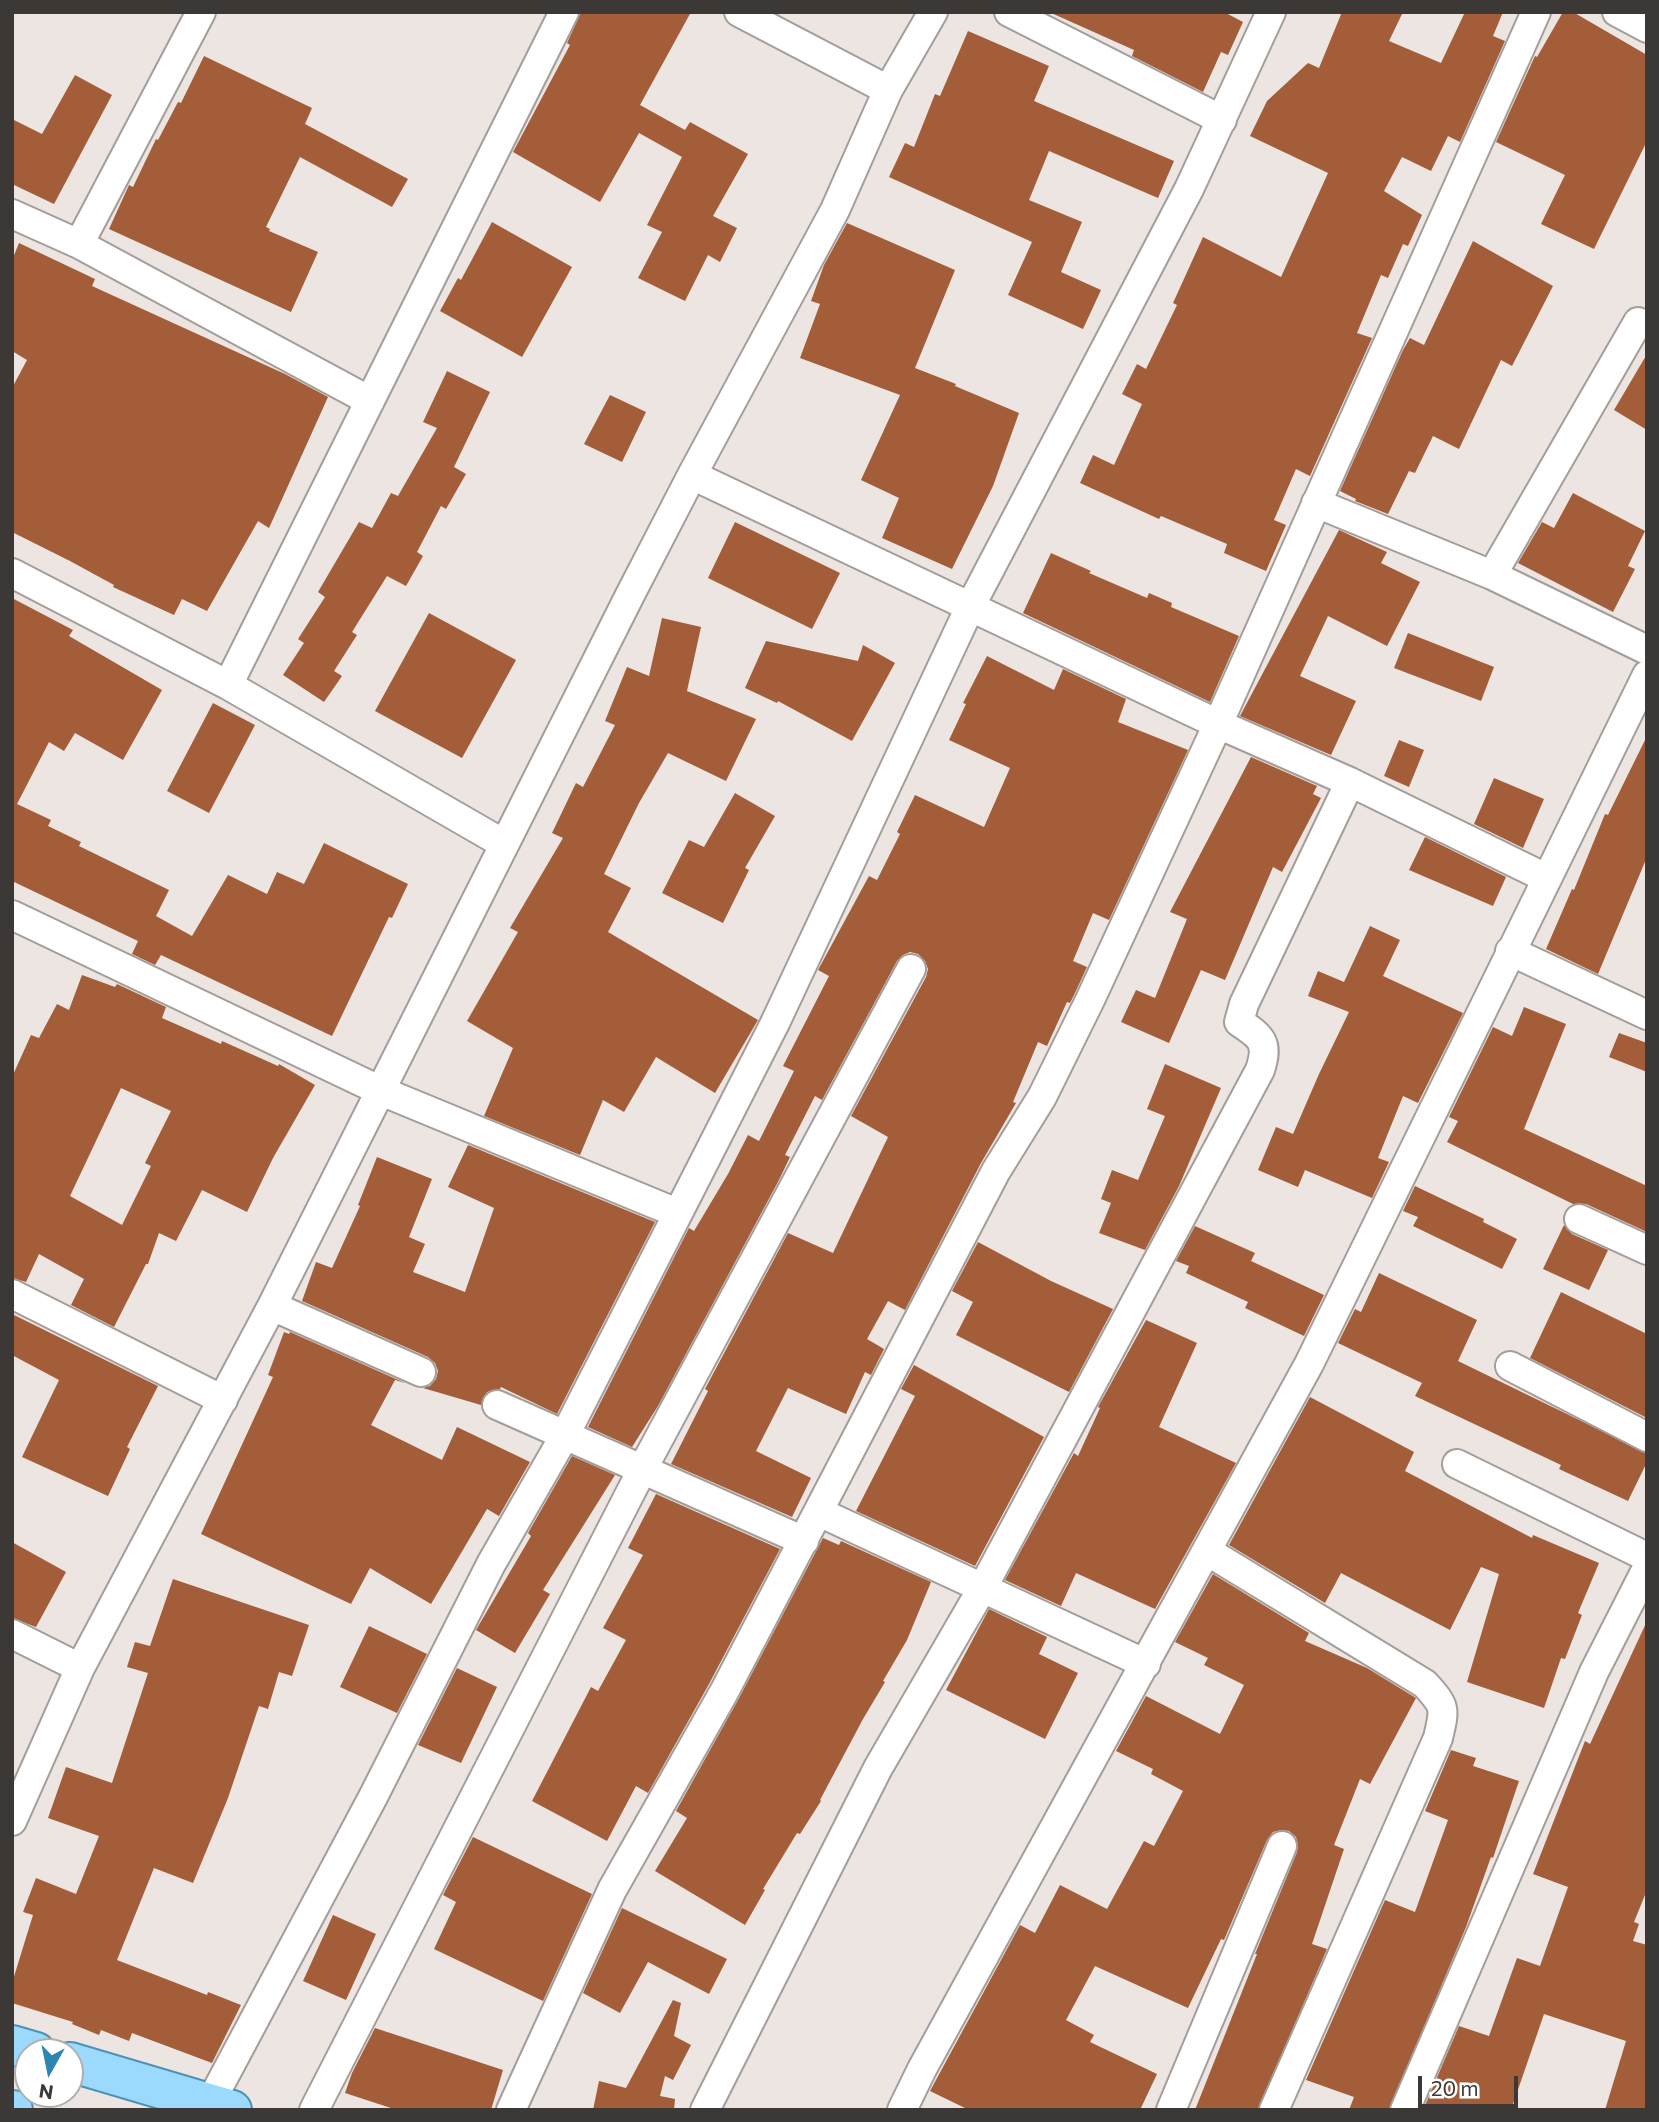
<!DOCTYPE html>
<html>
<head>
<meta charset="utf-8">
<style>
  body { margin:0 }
  #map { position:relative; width:1659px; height:2122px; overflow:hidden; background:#ece5e1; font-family:Commissioner,sans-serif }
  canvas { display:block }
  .frame { position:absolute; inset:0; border:14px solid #3b3836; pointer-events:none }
  .north { position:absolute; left:14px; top:2038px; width:70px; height:70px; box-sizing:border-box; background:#fff; border:2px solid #b1afaf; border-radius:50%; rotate:189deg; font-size:19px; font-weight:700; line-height:28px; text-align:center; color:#3b3836 }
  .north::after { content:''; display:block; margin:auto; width:24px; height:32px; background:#2c85b3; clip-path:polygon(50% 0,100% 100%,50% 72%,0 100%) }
  .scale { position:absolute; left:1418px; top:2076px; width:100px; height:32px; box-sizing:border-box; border:4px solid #3b3836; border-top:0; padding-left:9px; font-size:21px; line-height:24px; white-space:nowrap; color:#3b3836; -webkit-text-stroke:5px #fff; paint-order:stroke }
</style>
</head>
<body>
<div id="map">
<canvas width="1659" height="2122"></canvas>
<div class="frame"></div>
<div class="north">N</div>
<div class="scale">20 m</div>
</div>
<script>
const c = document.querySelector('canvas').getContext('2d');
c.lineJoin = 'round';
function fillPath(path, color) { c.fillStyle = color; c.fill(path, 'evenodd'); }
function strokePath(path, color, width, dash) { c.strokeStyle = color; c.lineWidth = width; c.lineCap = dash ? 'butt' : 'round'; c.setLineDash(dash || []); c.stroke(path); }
fillPath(new Path2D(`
  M581,12H691L640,105L685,130L690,122L748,154L713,216L737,228L720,262L708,255L685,301L638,278L662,232L647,225L682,157L639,133L600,202L513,152L570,45L567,43Z
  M1049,12H1224L1243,22L1228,55L1221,52L1203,92L1132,56L1134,50Z
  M1342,12H1403L1389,41L1441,63L1465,12H1503L1493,36L1505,41L1460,142L1448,136L1431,171L1402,157L1384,191L1422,215L1408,246L1403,244L1388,278L1381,275L1357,333L1372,338L1310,476L1296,469L1274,520L1286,525L1266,571L1224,553L1227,544L1161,516L1159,519L1080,483L1093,455L1114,465L1142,404L1122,394L1137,364L1146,369L1177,305L1173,303L1203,237L1281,277L1328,173L1250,136L1267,101L1308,63L1319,68Z
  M1563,12H1573L1647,55V141L1594,249L1541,224L1565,175L1496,142L1535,56L1537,57Z
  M968,31L1049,66L1034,101L1174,161L1158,198L1049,151L1029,200L1082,222L1061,272L1101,290L1083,329L1008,295L1032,242L889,177L905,143L914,147L935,94L940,96Z
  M204,56L312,108L305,124L408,179L392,207L300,157L266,227L270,229L269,231L318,252L291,312L109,229L129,185L133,187L156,139L158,140L178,102L181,103Z
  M75,75L112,95L54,204L12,184V119L42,134Z
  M492,222L572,267L522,357L440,311L458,278L461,280Z
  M847,223L955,270L915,368L956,384L955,386L1019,413L993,486L952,569L882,538L899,498L861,480L900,395L800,358L820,304L811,301L824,265Z
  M1473,241L1553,286L1512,366L1501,360L1459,449L1433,436L1415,473L1409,471L1388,514L1355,501L1356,499L1340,491L1403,350L1410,338L1424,345Z
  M19,243L95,279L92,286L285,374L328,397L269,528L258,521L207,611L182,599L174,615L113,587L114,585L70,561L12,532V388L27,360L12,351V260Z
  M1647,354V430L1614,410Z
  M447,371L490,392L454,467L466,474L446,509L441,506L417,552L423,556L406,586L387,576L352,632L357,635L334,671L342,676L324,702L283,675L304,643L298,639L325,597L318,592L359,522L372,528L391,493L398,496L437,428L423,422Z
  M610,395L646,412L622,462L584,444Z
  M1573,493L1645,531L1628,566L1635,569L1613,612L1518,563L1542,522L1554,528Z
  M735,522L840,573L812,629L708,578Z
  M1339,530L1387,552L1381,563L1420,582L1387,646L1328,616L1300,676L1356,701L1331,755L1240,716Z
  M1051,553L1091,571L1089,573L1147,598L1149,593L1172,603L1171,607L1239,636L1210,702L1023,613Z
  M12,598L73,630L69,636L162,690L123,760L75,733L64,751L49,742L17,804L51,820L48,826L81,842L79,846L169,890L156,916L192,936L228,875L267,894L277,872L304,884L324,843L408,884L392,918L389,917L332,1036L161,955L155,965L132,954L138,941L12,881Z
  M429,613L516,660L462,758L375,711Z
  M662,618L701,627L687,691L756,719L726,781L668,753L639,803L604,874L631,888L608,932L758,1020L715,1093L656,1057L624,1112L603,1100L580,1155L484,1116L513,1048L467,1021L518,932L510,928L563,838L552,833L576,783L583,787L615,725L605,721L627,667L649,676Z
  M1408,633L1494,667L1481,701L1394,668Z
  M766,641L858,661L863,645L895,663L852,741L778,701L777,703L745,688Z
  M987,656L1054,690L1063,669L1126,699L1118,722L1188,750L1109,920L1093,913L1073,961L1087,967L1075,993L1070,1003L1067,1002L1047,1046L1038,1042L1013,1102L1016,1103L981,1163L905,1310L888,1301L867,1339L884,1349L871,1375L865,1372L846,1414L788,1388L756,1451L811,1478L792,1517L671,1464L708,1391L705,1389L788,1233L833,1253L888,1137L851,1116L926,977L928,969L925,961L918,954L910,952L903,955L897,961L822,1100L815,1096L785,1155L790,1157L779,1180L658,1406L632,1447L588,1427L689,1228L694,1231L728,1174L748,1135L759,1141L794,1071L783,1066L829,976L818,970L869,876L877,880L900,834L897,832L915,795L984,827L1010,768L949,740L966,704L963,703Z
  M213,703L255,725L209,813L167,791Z
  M1647,736V857L1598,974L1546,949L1572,889L1574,890L1605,814L1608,815Z
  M1399,740L1424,750L1409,787L1384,776Z
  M1251,757L1317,786L1313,794L1321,798L1282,872L1273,867L1225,980L1201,970L1169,1043L1121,1022L1136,990L1155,998L1187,919L1170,912Z
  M1494,778L1544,799L1523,848L1474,824Z
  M735,793L775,816L745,868L749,870L723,923L662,893L689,840L704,847Z
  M1425,837L1506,877L1493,906L1409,870Z
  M1370,926L1400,940L1383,976L1463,1013L1418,1103L1403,1096L1378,1158L1389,1162L1372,1198L1305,1170L1298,1187L1258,1170L1276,1127L1293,1134L1319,1074L1349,1012L1308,996L1318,971L1344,982Z
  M82,975L115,987L117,984L166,1007L162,1018L221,1044L222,1041L278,1066L279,1064L315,1085L273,1158L247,1212L202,1190L176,1241L159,1233L148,1264H146L114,1327L71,1305L84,1279L39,1254L26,1282L12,1278V1077L31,1035L39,1038L57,1004L69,1010ZM121,1088L171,1111L145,1163L151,1166L122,1225L70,1196Z
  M1524,1007L1566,1024L1524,1129L1647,1186V1232L1586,1204H1573L1447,1142L1458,1121L1449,1117L1493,1027L1512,1036Z
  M1619,1033L1647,1043V1072L1609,1057Z
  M1165,1064L1221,1088L1179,1186L1145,1250L1099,1233L1111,1203L1101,1199L1112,1170L1138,1180L1165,1116L1147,1109Z
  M468,1145L655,1222L557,1414L501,1387L500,1389L487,1392L481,1405L423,1388L430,1386L436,1379L438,1371L435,1363L428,1357L302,1301L316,1262L332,1268L360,1206L358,1205L377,1157L432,1179L409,1237L425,1244L413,1272L465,1292L494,1208L448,1187Z
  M1415,1186L1484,1219L1483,1222L1517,1239L1502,1269L1413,1226L1418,1217L1403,1211Z
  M1564,1225L1572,1234L1608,1250L1589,1290L1543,1269Z
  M1195,1226L1255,1253L1251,1261L1324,1295L1304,1336L1245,1308L1248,1302L1186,1273L1189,1266L1176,1261Z
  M978,1242L1051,1281L1113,1309L1069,1392L956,1335L973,1302L952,1291Z
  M1379,1273L1477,1320L1458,1361L1647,1453V1462L1628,1501L1559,1469L1561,1465L1415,1396L1422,1383L1338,1343L1355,1309L1361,1312Z
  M1561,1292L1647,1334V1418L1530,1358Z
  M12,1314L158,1386L127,1447L130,1449L108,1496L22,1457L59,1380L12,1355Z
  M1146,1320L1197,1343L1159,1427L1236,1463L1155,1609L1076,1573L1061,1606L1005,1580L1074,1453L1078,1456L1100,1408L1098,1407Z
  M284,1332L289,1334L290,1332L405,1383L395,1380L371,1425L442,1460L457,1427L530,1462L499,1516L487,1509L431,1604L370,1568L351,1604L201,1534L273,1377L268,1375Z
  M914,1365L1044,1437L975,1566L856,1511L915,1396L901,1389Z
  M1310,1397L1414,1452L1405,1471L1532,1538L1533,1535L1599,1563L1578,1613L1582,1615L1565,1659L1561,1658L1544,1708L1467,1682L1499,1574L1481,1567L1450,1630L1341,1573L1325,1603L1229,1545Z
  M572,1456L615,1475L543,1590L550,1594L515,1653L476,1630L531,1536L528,1533Z
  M656,1494L780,1549L709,1684L648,1793L636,1786L607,1841L532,1801L591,1687L598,1691L626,1640L603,1628L643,1555L628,1548Z
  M823,1538L839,1545L841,1541L931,1582L907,1640L883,1681L885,1682L863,1719L820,1800L821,1801L800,1834L797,1833L763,1889L765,1890L745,1925L655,1871L687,1818L676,1811L738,1700Z
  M12,1542L66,1572L36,1627L12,1618Z
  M1213,1574L1309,1633L1305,1641L1367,1668L1416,1698L1370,1784L1360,1779L1334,1845L1344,1849L1312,1944L1327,1949L1258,2110H1195L1257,1954H1255L1297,1852L1298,1845L1296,1837L1289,1831L1281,1830L1273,1832L1267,1840L1224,1940L1221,1939L1188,2008L1095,1966L1066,2020L1094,2035L1090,2042L1157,2074L1140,2110H969L930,2091L1020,1925L1035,1933L1060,1885L1107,1909L1144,1841L1154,1846L1183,1791L1151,1774L1153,1769L1116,1751L1146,1696L1220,1734L1244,1685L1204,1665L1208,1658L1175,1642Z
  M173,1579L309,1625L292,1676L279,1672L268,1709L259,1706L228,1798L193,1883L154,1868L117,1960L207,1995L208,1992L241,2005L212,2063L132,2033L129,2041L101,2030L99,2035L72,2024L73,2022L12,2003V1983L33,1915L23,1912L36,1878L76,1894L99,1836L48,1818L66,1767L112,1783L148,1673L127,1667L135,1642L150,1646Z
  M989,1609L1047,1637L1039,1654L1078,1673L1045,1739L946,1690Z
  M1647,1621V1890L1634,1922L1639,1924L1633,1941L1647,1945V2110H1605L1626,2041L1544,2014L1511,2110H1423L1459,2026L1489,2036L1517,1958L1540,1966L1568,1887L1533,1874L1585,1741L1590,1744Z
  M369,1626L427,1654L397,1713L340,1687Z
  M457,1668L497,1687L461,1763L418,1745Z
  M1451,1750L1476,1758L1473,1766L1519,1781L1493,1858L1491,1857L1466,1927L1389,2110H1349L1354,2097L1306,2080L1385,1900L1415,1912L1448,1820L1425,1811Z
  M473,1837L592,1894L543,2001L434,1949L456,1902L443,1895Z
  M622,1908L727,1959L709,1994L648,1962L620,2013L583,1993Z
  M333,1915L376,1934L346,2000L303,1981Z
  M673,2000L681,2003L674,2036L691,2045L673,2080L665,2076L660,2096L675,2099L674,2110H593L599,2081L626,2088Z
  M375,2028L503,2070L491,2110H397L345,2093L352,2073Z`), '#a35d39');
const street = new Path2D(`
  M201,12L79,244L370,401
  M739,12L888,90
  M1009,12L1222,120
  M1617,12L1647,28
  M12,214L79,244
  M692,475L1218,724L1350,782L1546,878
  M1316,503L1492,575L1647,650
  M12,573L228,685L504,844
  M1492,575L1638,322
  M228,685L564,12
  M12,915L381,1091L677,1213
  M1510,951L1647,1015
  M1579,1219L1647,1250
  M12,1294L223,1400
  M272,1306L421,1372
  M1510,1366L1647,1437
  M497,1405L804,1541
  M1457,1464L1647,1557
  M819,1512L1146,1664
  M1207,1551L1425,1684C1446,1707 1445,1708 1438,1738L1274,2110
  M12,1634L80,1668
  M12,1821L80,1668L272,1306L630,595L692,475L835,210L888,90L933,12
  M210,2103L373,1797L491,1564L565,1435L775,1023L970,607L1189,189L1271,12
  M314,2110L642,1470L911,969
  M511,2110L612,1890L724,1692L996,1171L1042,1097L1090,1000L1218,724L1536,12
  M705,2110L878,1768L983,1587L1260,1070C1269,1043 1262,1037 1239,1022L1244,1004L1350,782
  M902,2110L922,2069L1309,1364L1647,675
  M1171,2110L1282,1846
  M1405,2110L1594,1672L1647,1568`);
const primary = new Path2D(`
  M12,2045L36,2052
  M70,2062L232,2110
  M12,2110H13`);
strokePath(street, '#a49d9a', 32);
strokePath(primary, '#4e91b5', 42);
strokePath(street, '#fff', 28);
strokePath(primary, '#9bdafc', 38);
</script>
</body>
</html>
